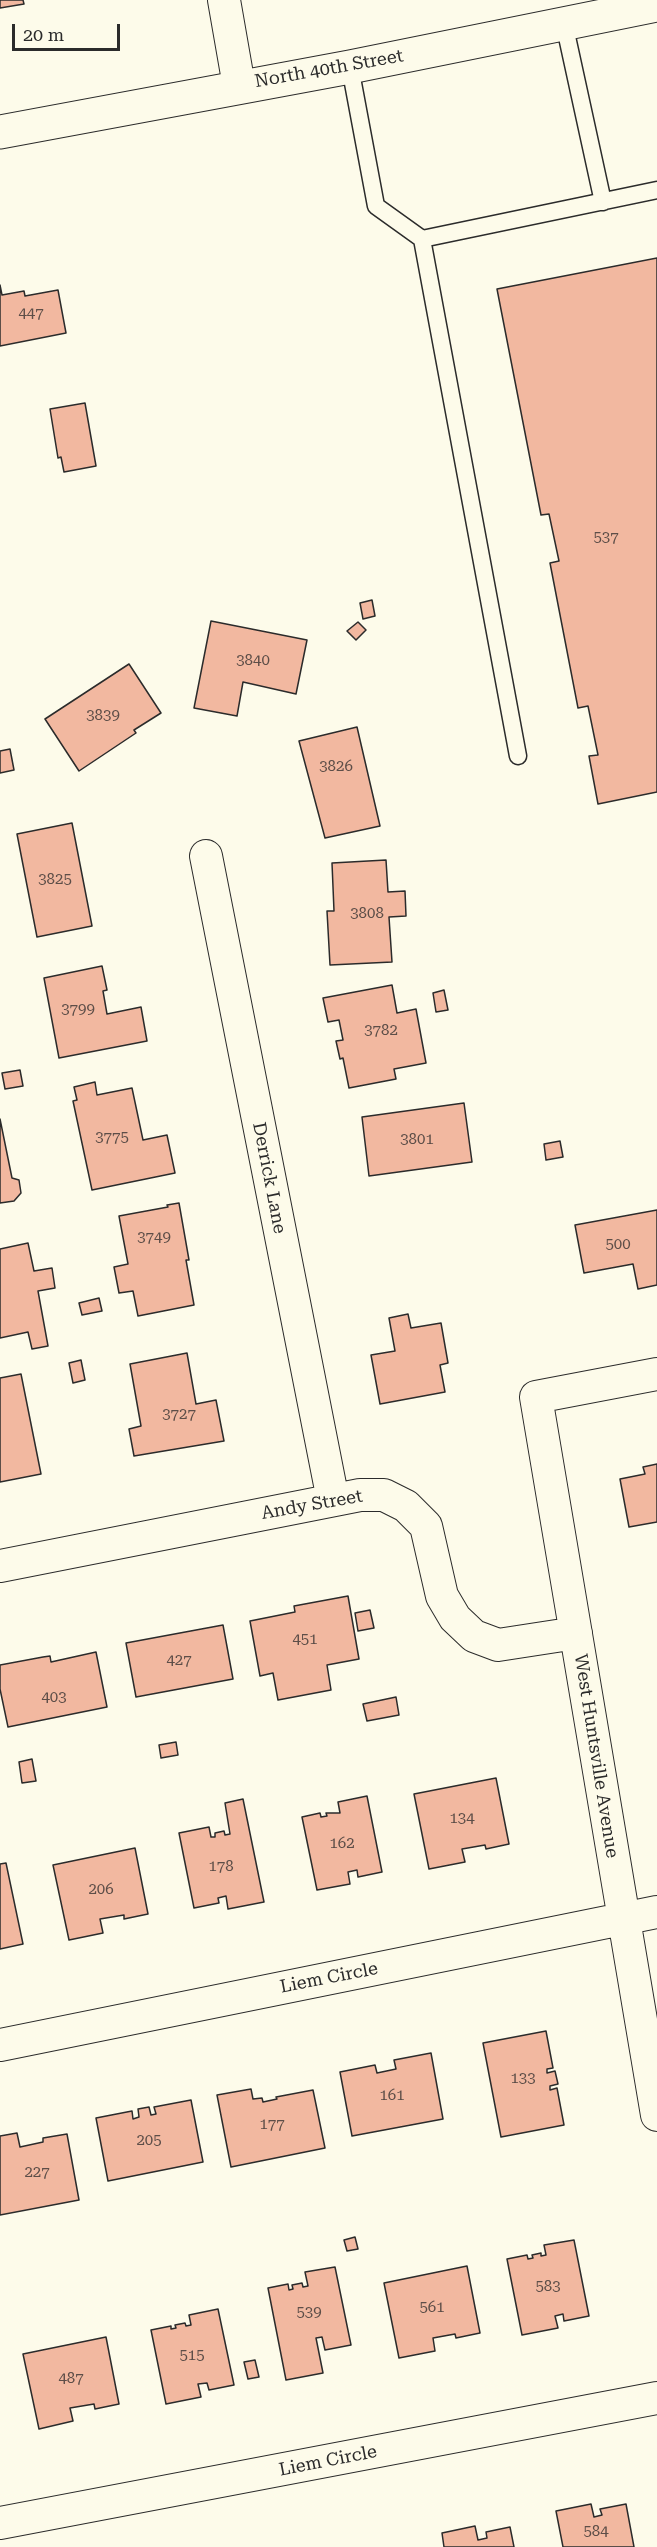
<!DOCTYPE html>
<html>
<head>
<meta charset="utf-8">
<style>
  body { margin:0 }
  #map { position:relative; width:657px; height:2547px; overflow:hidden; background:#fdfbea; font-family:"Roboto Serif",serif }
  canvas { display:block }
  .scale { position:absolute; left:12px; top:24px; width:108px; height:27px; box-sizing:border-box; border:3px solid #2b2b2b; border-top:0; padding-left:8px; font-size:18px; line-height:21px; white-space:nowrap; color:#2b2b2b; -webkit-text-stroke:4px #fdfbea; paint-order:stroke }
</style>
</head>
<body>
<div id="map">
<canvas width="657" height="2547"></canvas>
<div class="scale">20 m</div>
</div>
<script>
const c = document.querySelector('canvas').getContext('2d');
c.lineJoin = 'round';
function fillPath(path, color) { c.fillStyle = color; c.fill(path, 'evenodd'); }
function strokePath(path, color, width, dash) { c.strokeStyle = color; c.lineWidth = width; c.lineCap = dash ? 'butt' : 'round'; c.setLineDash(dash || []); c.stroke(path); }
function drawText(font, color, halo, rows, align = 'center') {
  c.font = font + ' "Roboto Serif",serif'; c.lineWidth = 4.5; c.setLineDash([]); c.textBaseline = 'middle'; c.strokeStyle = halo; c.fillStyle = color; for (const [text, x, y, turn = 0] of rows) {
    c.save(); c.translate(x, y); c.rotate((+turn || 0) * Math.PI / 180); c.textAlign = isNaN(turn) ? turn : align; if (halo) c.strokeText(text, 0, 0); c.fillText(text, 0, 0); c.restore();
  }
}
const building = new Path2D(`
  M0,0H23L24,4L0,8Z
  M657,258V792L598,804L589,756L598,755L588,706L578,708L550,563L559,561L549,514L541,515L497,289Z
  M0,285L2,295L24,291L25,296L58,290L66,333L0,346Z
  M85,403L96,466L64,472L61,457L58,458L50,409Z
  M372,600L375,616L363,619L360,603Z
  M211,621L307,640L296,694L243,682L237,716L194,708Z
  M358,622L366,630L356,640L347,631Z
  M129,664L161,713L134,730L136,733L79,771L45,719Z
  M357,727L380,826L325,838L299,741Z
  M10,749L14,770L0,773V751Z
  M72,823L92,926L37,937L17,834Z
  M386,860L388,892L405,891L406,916L389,917L392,962L330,965L327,911H334L332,863Z
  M102,966L107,990L103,991L107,1014L141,1007L147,1041L59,1058L44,978Z
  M392,985L397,1013L416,1009L426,1063L394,1069L396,1079L349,1088L343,1058L340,1059L336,1041L343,1040L339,1020L328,1022L323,998Z
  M444,990L448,1010L436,1012L433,993Z
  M20,1070L23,1086L5,1089L2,1073Z
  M95,1082L97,1095L132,1088L143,1140L167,1135L175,1173L92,1190L73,1101L77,1100L74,1087Z
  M464,1103L472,1162L369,1176L362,1117Z
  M0,1119L12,1178L19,1180L21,1193L14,1201L0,1203Z
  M560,1141L563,1157L546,1160L544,1144Z
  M179,1203L189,1260H186L194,1305L138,1316L133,1291L119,1293L114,1267L128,1264L119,1216L168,1207L167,1205Z
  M657,1210V1285L638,1289L633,1264L584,1273L575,1225Z
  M28,1243L34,1271L52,1268L55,1288L38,1291L48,1346L32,1349L28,1332L0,1338V1249Z
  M99,1298L102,1311L82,1315L79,1303Z
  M408,1314L411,1328L441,1323L448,1363L440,1365L445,1392L380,1404L371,1355L395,1351L389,1318Z
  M187,1353L196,1404L216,1400L224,1441L134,1456L129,1429L141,1426L130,1364Z
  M81,1360L85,1380L73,1383L69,1363Z
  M21,1374L41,1474L0,1482V1378Z
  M657,1464V1522L629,1527L620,1479L645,1474L643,1467Z
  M348,1596L359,1659L327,1665L331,1690L278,1700L273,1673L260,1676L250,1621L295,1612L294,1606Z
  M370,1610L374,1628L358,1631L355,1613Z
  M223,1625L233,1679L136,1697L126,1643Z
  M96,1652L107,1707L8,1727L0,1689V1665L43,1657L50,1656L51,1662Z
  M396,1697L399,1715L367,1721L363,1704Z
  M176,1742L178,1755L161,1758L159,1745Z
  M32,1759L36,1781L22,1783L19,1762Z
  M496,1778L509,1844L486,1849L485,1845L462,1849L465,1862L429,1869L414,1794Z
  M367,1796L382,1872L358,1877L357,1870L348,1872L350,1884L317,1890L302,1817L320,1813L321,1817L327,1816L326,1813H340L338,1802Z
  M243,1799L264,1902L228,1909L226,1896L218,1898L219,1903L194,1908L179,1833L209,1827L211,1837H215V1833L224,1831L225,1835L230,1834L225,1803Z
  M135,1848L148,1914L124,1919V1915L100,1919L103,1933L69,1940L53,1865Z
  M6,1863L23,1944L0,1949V1864Z
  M546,2031L553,2068L547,2069V2073L555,2071L558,2084L550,2086V2090L557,2088L564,2125L501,2137L483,2043Z
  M431,2053L443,2119L352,2136L340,2072L375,2065L377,2073L396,2069L394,2060Z
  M251,2089L253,2099L262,2098L263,2102L277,2099L276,2097L313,2090L325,2148L231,2167L217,2095Z
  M191,2100L203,2162L108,2181L96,2118L132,2111L133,2119L139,2117L138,2109L149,2107L151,2115L156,2114L154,2107Z
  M17,2133L20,2147L43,2142V2138L67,2134L79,2200L0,2215V2136Z
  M355,2237L358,2249L347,2251L344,2240Z
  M574,2240L589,2316L564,2321L563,2314L555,2316L558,2328L522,2335L507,2259L527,2255L528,2259L533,2258L532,2255L541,2253V2256L546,2255L544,2245Z
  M467,2266L480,2333L456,2338L455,2334L433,2338L435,2351L399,2358L384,2283Z
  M335,2267L351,2345L325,2350L322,2337L316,2338L323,2373L286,2380L268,2288L288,2284L289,2290L293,2289L292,2285L302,2283L303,2287L308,2286L305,2272Z
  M218,2309L234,2385L209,2390L207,2383L198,2384L201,2397L166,2404L151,2330L171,2326V2329L176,2328L175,2325L185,2323L186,2326L191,2325L189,2315Z
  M106,2337L119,2404L95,2409L94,2404L70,2408L73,2421L39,2429L23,2354Z
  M255,2360L259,2377L248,2379L244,2362Z
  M591,2504L594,2517L602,2515L600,2509L626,2504L634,2547H563L556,2511Z
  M475,2526L478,2540L487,2538L486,2532L510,2527L514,2547H444L442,2533Z`);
fillPath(building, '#f2b8a0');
strokePath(building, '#2b2b2b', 1.5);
const service = new Path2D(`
  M564,23L603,202
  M350,67L376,206L422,239
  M518,756L422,239L657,190`);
const minor = new Path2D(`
  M224,0L239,86
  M206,856L333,1500
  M657,1374L536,1397L657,2115
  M0,1566L360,1495H384L406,1506L426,1526L442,1596L455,1618L474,1636L498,1645L576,1633
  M0,2045L657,1912
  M0,2523L657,2398`);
const tertiary = new Path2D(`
  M0,132L350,67L657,5`);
strokePath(service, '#2b2b2b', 19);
strokePath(minor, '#2b2b2b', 34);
strokePath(tertiary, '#2b2b2b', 35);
strokePath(service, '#fdfbea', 16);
strokePath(minor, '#fdfbea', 32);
strokePath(tertiary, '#fdfbea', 33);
drawText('15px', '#5d4e48', null, [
  ["447",31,314],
  ["537",606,538],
  ["3840",253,661],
  ["3839",103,716],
  ["3826",336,767],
  ["3825",55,880],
  ["3808",367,914],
  ["3799",78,1010],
  ["3782",381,1031],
  ["3775",112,1138],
  ["3801",417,1140],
  ["3749",154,1238],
  ["500",618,1245],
  ["3727",179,1415],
  ["451",305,1640],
  ["427",179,1661],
  ["403",54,1698],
  ["134",462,1819],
  ["162",342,1844],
  ["178",221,1867],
  ["206",101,1890],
  ["133",523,2079],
  ["161",392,2096],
  ["177",272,2125],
  ["205",149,2141],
  ["227",37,2173],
  ["583",548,2287],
  ["561",432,2308],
  ["539",309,2313],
  ["515",192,2356],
  ["487",71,2379],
  ["584",596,2532]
]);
drawText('18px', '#2b2b2b', '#fdfbea', [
  ["North 40th Street",329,69,-10],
  ["Derrick Lane",269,1178,79],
  ["Andy Street",312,1505,-10],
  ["West Huntsville Avenue",596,1756,81],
  ["Liem Circle",329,1978,-11],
  ["Liem Circle",328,2461,-11]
]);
</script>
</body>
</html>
